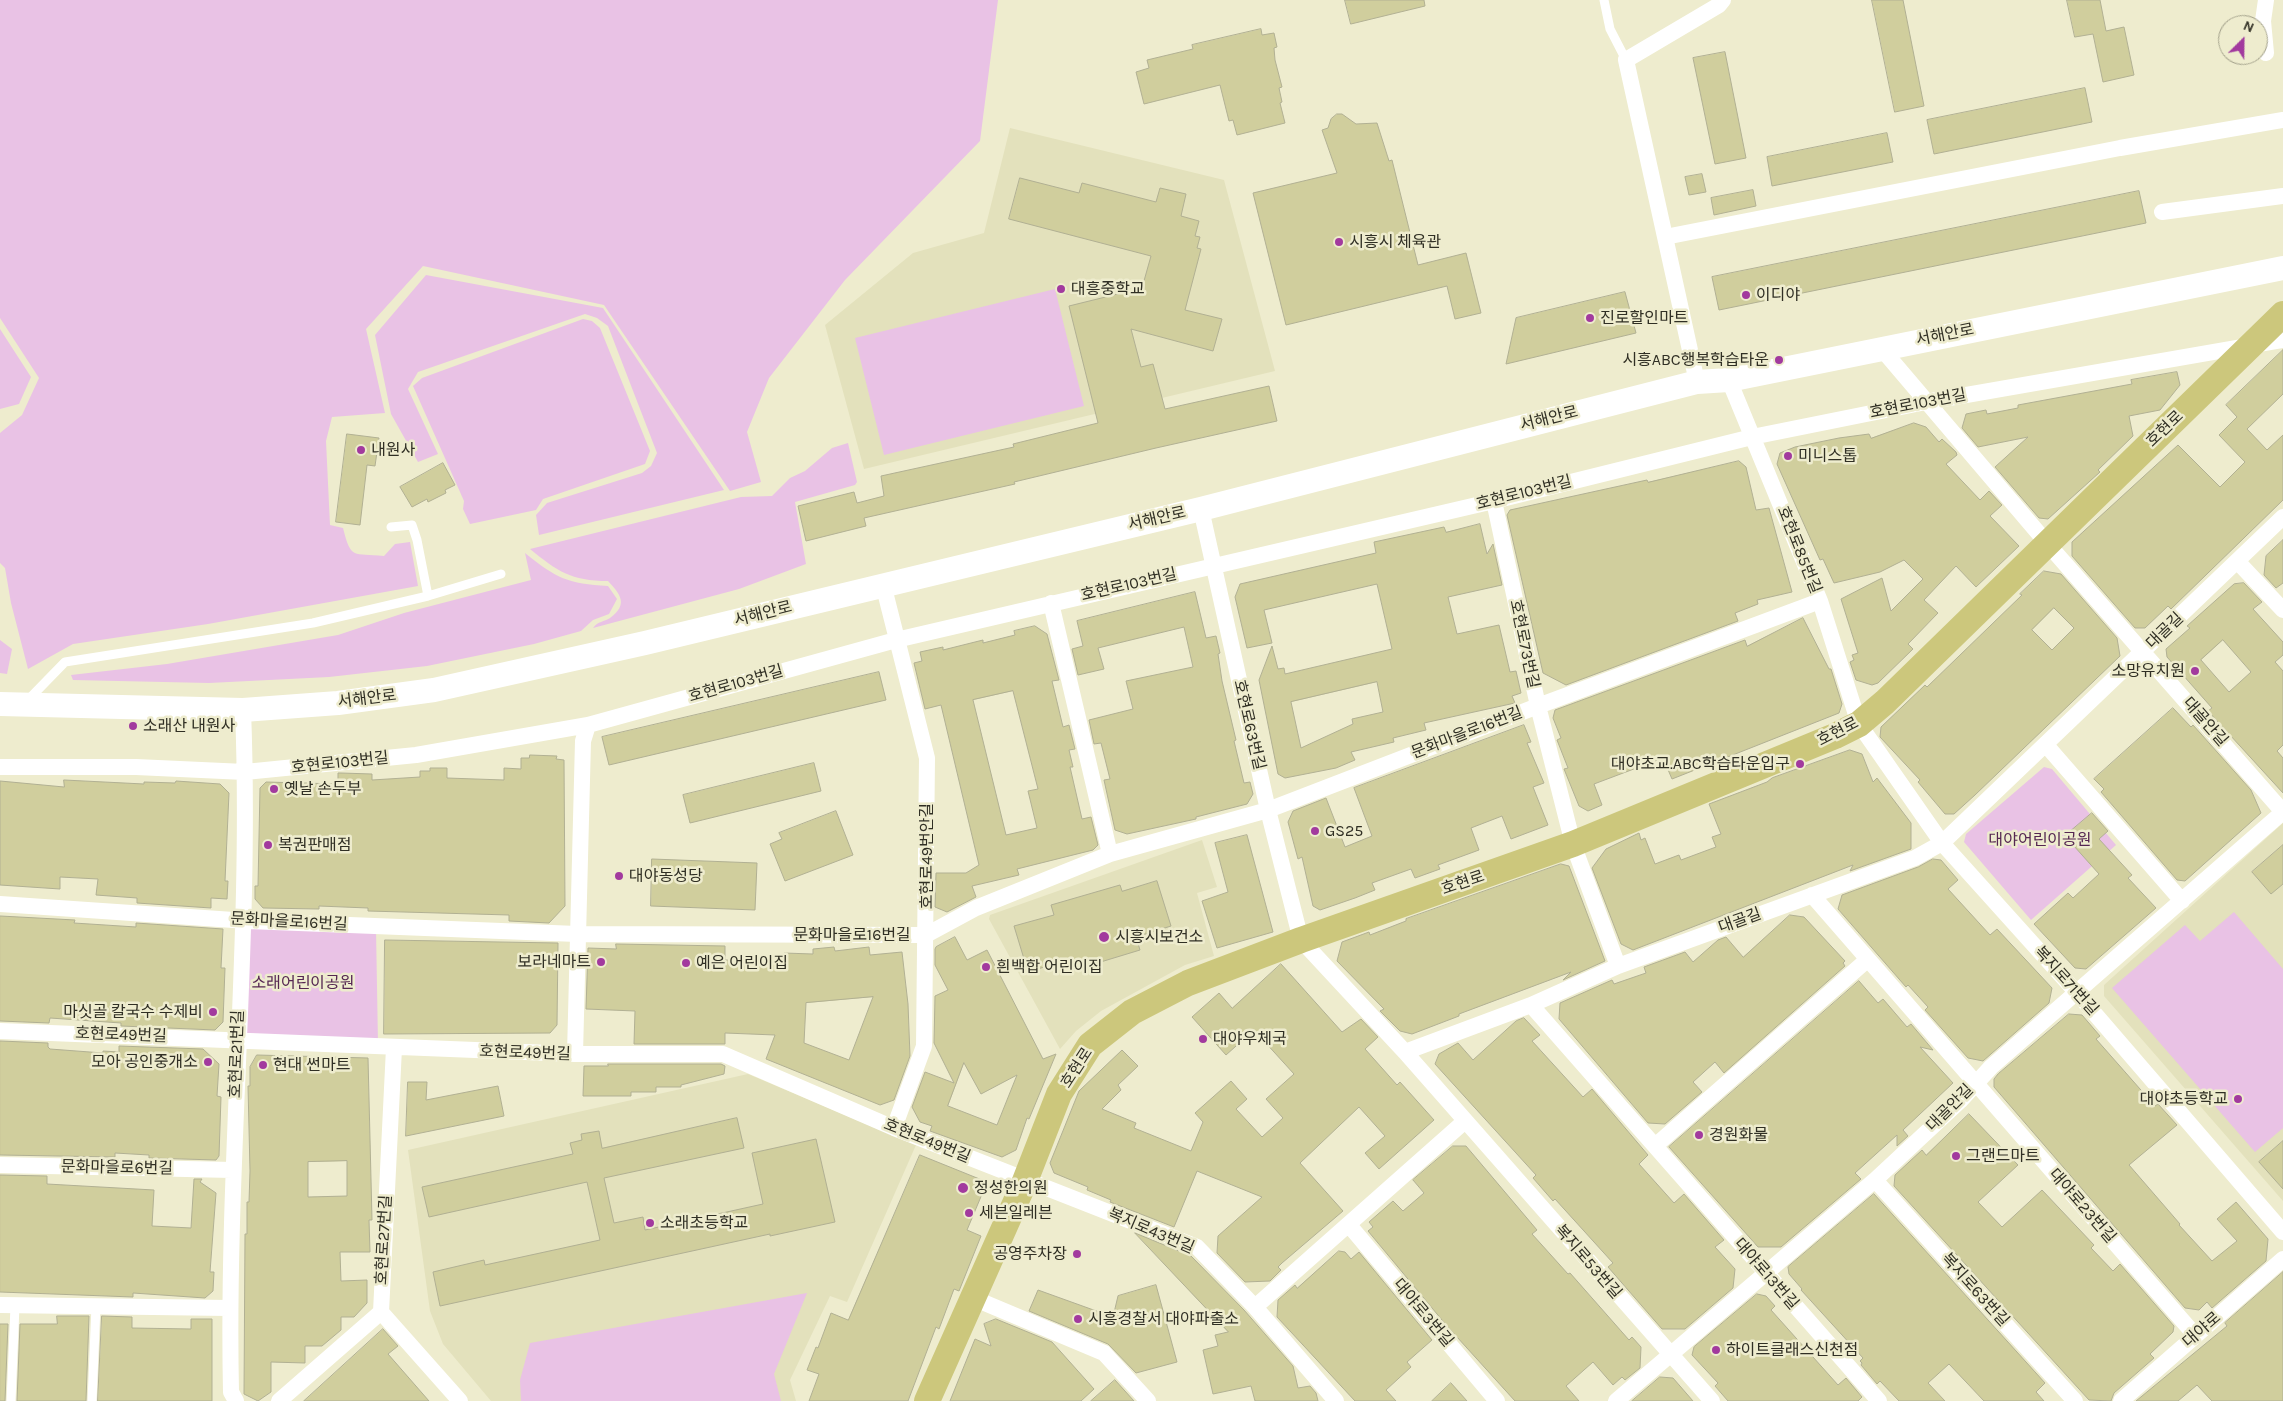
<!DOCTYPE html>
<html>
<head>
<meta charset="utf-8">
<style>
  body { margin:0 }
  #map { position:relative; width:2283px; height:1401px; overflow:hidden; background:#eeecce; font-family:Karla,sans-serif }
  canvas { display:block }
  .north { position:absolute; left:2218px; top:15px; width:50px; height:50px; box-sizing:border-box; background:#eeecce; border:1px solid #a2a08a; border-radius:50%; rotate:23deg; font-size:14px; font-weight:700; line-height:20px; text-align:center; color:#302f24 }
  .north::after { content:''; display:block; margin:auto; width:18px; height:22px; background:#a23a9e; clip-path:polygon(50% 0,100% 100%,50% 72%,0 100%) }
</style>
</head>
<body>
<div id="map">
<canvas width="2283" height="1401"></canvas>
<div class="north">N</div>
</div>
<script>
const c = document.querySelector('canvas').getContext('2d');
c.lineJoin = 'round';
function fillPath(path, color) { c.fillStyle = color; c.fill(path, 'evenodd'); }
function strokePath(path, color, width, dash) { c.strokeStyle = color; c.lineWidth = width; c.lineCap = dash ? 'butt' : 'round'; c.setLineDash(dash || []); c.stroke(path); }
function drawText(font, color, halo, rows, align = 'center') {
  c.font = font + ' Karla,"Noto Sans KR",sans-serif'; c.lineWidth = 5; c.setLineDash([]); c.textBaseline = 'middle'; c.strokeStyle = halo; c.fillStyle = color; for (const [text, x, y, turn = 0] of rows) {
    c.save(); c.translate(x, y); c.rotate((+turn || 0) * Math.PI / 180); c.textAlign = isNaN(turn) ? turn : align; if (halo) c.strokeText(text, 0, 0); c.fillText(text, 0, 0); c.restore();
  }
}
fillPath(new Path2D(`
  M1010,128L1224,180L1275,371L864,469L825,325L913,253L984,233Z
  M2283,823V1201L2104,996V985Z
  M1202,840L1217,887L1197,893L1214,956L1185,965L1101,1011L1076,1031L1060,1049L989,919L990,915Z
  M748,1074L916,1145L847,1302L830,1296L790,1380L796,1401H491L443,1344L430,1311L408,1150Z`), '#e3e1bc');
fillPath(new Path2D(`
  M0,0H998L980,141L845,280L769,378L747,432L761,482L730,491L604,305L423,266L366,329L385,413L332,417L326,441L330,525L343,528C351,560 353,553 384,556L395,544L410,542L418,586L208,624L73,644L28,669L11,603L5,568L0,563V433L22,415L39,378L0,318Z
  M426,275L603,308L724,490L539,535L536,515L547,503L642,473L651,466L657,453L608,326L597,318L585,314L418,372L408,389L438,454L418,462L391,414L375,335Z
  M1055,289L1084,406L884,455L855,338Z
  M583,319L592,321L600,328L650,451L645,464L543,499L536,510L470,524L463,509L464,501L413,386L422,378Z
  M0,329L31,377L19,404L0,409Z
  M848,443L857,482L855,485L795,502L806,564L739,589L593,628C598,621 604,622 610,618C629,604 620,594 608,581C571,581 557,571 530,549L741,497L772,496L790,478L805,471L832,448Z
  M525,553C556,578 568,584 608,586L617,599L609,614L593,620L581,631L534,644L427,666L329,677L209,683L73,680L71,675L167,664L338,635L404,613L531,580Z
  M0,640L12,649L7,674L0,673Z
  M2044,767L2052,769L2116,845L2031,920L1964,842L1966,834Z
  M2234,912L2283,969V1128L2255,1152L2112,988L2185,925L2200,941Z
  M246,924L376,929L378,1044L242,1036Z
  M807,1293L774,1374L781,1401H521L520,1380L530,1343Z`), '#e9c2e5');
const building = new Path2D(`
  M1345,0H1424L1425,6L1351,24Z
  M1872,0H1903L1924,106L1895,112Z
  M2067,0H2100L2106,31L2124,27L2134,75L2103,82L2093,34L2075,37Z
  M1261,29L1262,35L1274,33L1277,47L1274,48L1275,60L1282,87L1279,88L1282,102L1280,103L1285,123L1237,135L1233,120L1229,121L1220,85L1144,104L1136,72L1149,68L1147,60L1193,49L1192,45Z
  M1725,52L1746,158L1715,164L1693,58Z
  M2085,88L2092,122L1934,154L1927,120Z
  M1337,114H1342L1356,124L1377,123L1389,161L1392,160L1418,265L1466,253L1481,313L1455,319L1447,286L1286,325L1253,193L1337,173L1322,130L1328,128L1331,119Z
  M1887,133L1893,162L1772,186L1767,157Z
  M1702,174L1706,192L1689,195L1685,177Z
  M1020,178L1079,193L1082,183L1156,202L1160,188L1186,194L1181,216L1199,221L1195,236L1200,237L1197,248L1201,249L1185,310L1222,319L1213,351L1131,329L1141,367L1153,364L1165,409L1269,386L1277,421L1156,448L1014,482L1015,484L864,518L866,526L806,541L798,506L854,492L857,503L884,496L881,476L1014,447L1013,444L1098,423L1069,306L1142,288L1151,256L1009,219Z
  M1753,190L1756,206L1714,215L1711,198Z
  M2139,191L2146,223L1719,310L1712,277Z
  M1625,292L1636,333L1506,364L1516,318Z
  M2283,350V394L2247,429L2267,450L2283,435V500L2171,609L2168,606L2145,628H2135L2072,556V542L2178,445L2220,487L2245,462L2219,435L2237,417L2226,405Z
  M2177,372L2180,385L2160,410L2129,416L2133,436L2098,470L2100,472L2048,519L2039,518L1995,467L2028,437L1978,447L1962,428L1966,414L1986,410L1987,414L2018,408V405L2132,384L2131,380Z
  M1914,423L1926,427L1939,442L1942,439L1956,452L1957,455L1946,464L1980,500L1989,491L2002,505L1990,516L2019,546L1976,587L1956,566L1924,600L1938,613L1908,644L1913,649L1878,683L1872,685L1856,680L1850,662L1854,660L1852,655L1858,653L1841,599L1882,578L1891,611L1923,579L1904,560L1880,572L1834,583L1823,559L1820,560L1777,464L1780,453L1795,447L1839,438L1869,434L1871,438Z
  M347,434L379,438L375,466L367,465L360,525L336,522Z
  M1739,461L1746,467L1756,510L1769,508L1792,592L1757,600L1758,604L1735,613L1738,621L1566,685L1543,673L1507,515L1510,510L1647,480L1648,482Z
  M443,463L455,485L445,490L446,493L428,502L427,499L412,507L400,487Z
  M1480,524L1487,554L1493,544L1502,585L1448,597L1457,634L1499,625L1510,672L1516,671L1521,693L1512,696L1515,703L1424,723L1426,730L1393,738L1394,742L1351,752L1355,760L1336,768L1285,778L1278,774L1259,680L1272,646L1278,669L1284,668L1285,674L1392,649L1377,584L1264,610L1272,643L1247,648L1235,597L1240,584L1376,553L1374,542L1444,527L1446,532ZM1377,682L1383,712L1352,719L1353,724L1301,748L1291,702Z
  M2283,540V583L2276,588L2264,575L2266,556Z
  M2044,571L2061,574L2117,638L2120,656L1975,795L1954,814H1945L1918,782L1920,780L1880,737L1881,727L1925,685L1927,687L2022,595L2020,594ZM2054,608L2074,628L2052,650L2032,630Z
  M2244,583L2262,602L2253,609L2283,642V655L2275,662L2283,671V745L2277,751L2283,758V793L2208,711L2212,708L2167,657L2166,649L2190,628L2187,626L2234,584ZM2223,640L2251,672L2229,692L2201,660Z
  M1195,592L1206,638L1216,636L1220,653L1218,654L1222,681L1236,740L1234,741L1244,783L1250,782L1253,794L1247,804L1196,817V819L1127,834L1115,830L1104,780L1110,779L1101,743L1094,744L1089,720L1133,709L1126,681L1193,667L1184,627L1098,648L1104,669L1078,675L1072,649L1083,646L1077,621Z
  M1803,618L1829,669H1831L1842,704L1839,713L1672,779L1663,758L1594,784L1602,805L1588,811L1579,806L1564,769L1568,768L1557,740L1561,738L1553,718L1555,710L1745,640L1747,646Z
  M1035,626L1047,634L1059,680L1052,681L1063,727L1069,725L1075,749L1069,750L1073,767H1070L1082,819L1091,817L1098,845L1093,850L1017,869L1019,875L972,886L976,897L947,912L935,907L936,873H966L979,865L941,705L925,709L914,663L922,661L920,652L943,647V650L983,640V643L1015,635L1014,631ZM1013,691L1038,789L1028,791L1037,828L1006,835L973,700Z
  M879,672L886,700L609,765L602,737Z
  M2173,708L2191,727L2193,725L2251,790L2261,813L2185,881L2177,880L2101,792L2104,789L2094,779Z
  M1524,725L1531,742L1527,743L1544,783L1533,787L1548,825L1511,839L1502,816L1471,828L1479,850L1438,865L1440,869L1415,878L1411,869L1372,883L1375,890L1355,898L1320,910L1313,906L1302,857L1298,859L1288,822L1293,811L1326,798L1345,847L1372,836L1354,788Z
  M1850,750L1862,754L1873,782L1877,778L1911,823V849L1850,871L1853,865L1633,950L1621,944L1592,868L1606,849L1639,833L1641,840L1645,838L1655,864L1679,855L1681,860L1716,847L1712,837L1721,834L1709,804L1767,782L1772,778Z
  M530,755L557,756L556,759L564,760L565,906L549,923L509,921V915L368,911V908L319,906V909L263,908L255,899V886H258L260,788L266,782L338,784V773H341L372,774V780L420,777V771H430V768H447V778L504,780V768L521,769V758H529Z
  M814,763L821,791L690,823L683,795Z
  M64,780L144,784V782L175,783L176,781L220,784L229,793L225,881H228L227,899L211,898V908L137,903V898L96,895L98,879L60,877V889L0,885V781L64,787Z
  M836,811L853,855L785,881L770,844L782,839L779,833Z
  M2092,813L2108,831L2099,839L2132,875L2128,878L2156,908L2086,969L2075,968L2034,924L2068,893L2073,898L2099,874L2065,836Z
  M1247,835L1273,932L1217,948L1202,901L1228,892L1215,843Z
  M2283,845V884L2271,894L2252,872Z
  M652,859L757,863L755,910L651,906Z
  M1933,859L1941,860L1958,880L1948,889L1990,935L1997,929L2052,988L2049,1003L1983,1061L1968,1058L1925,1010L1928,1007L1908,985L1906,987L1838,909L1842,895L1918,867Z
  M1561,864L1569,866L1605,961L1563,980L1571,972L1459,1014V1016L1412,1034L1400,1031L1380,1011L1384,1009L1337,961L1342,942L1369,932L1370,935L1406,921V919Z
  M1157,881L1171,926L1136,937L1140,950L1071,971L1067,960L1028,972L1014,926L1054,915L1051,905L1120,885L1122,891Z
  M1790,915L1804,917L1845,961L1843,963L1845,966L1724,1073L1715,1062L1693,1082L1702,1092L1665,1124L1648,1123L1559,1019L1560,1003L1612,980L1614,984L1646,973L1644,967L1685,952L1693,962L1718,940L1726,937L1743,957Z
  M0,916L75,920L74,923L136,927V923L223,929L221,968H225L223,1022L215,1030L121,1026V1023L50,1018L49,1023L0,1021Z
  M955,937L967,960L987,950L1043,1059L1056,1054L1029,1119L1027,1118L1016,1150L1002,1157L930,1131L932,1126L920,1122L912,1107L925,1072L954,1083L934,1043L935,996L948,990L935,965V949L936,947ZM964,1063L981,1094L1017,1075L997,1125L948,1106Z
  M385,940L558,943L557,1025L550,1033L384,1034Z
  M616,944L725,946V960L783,962L784,953L813,954V949L834,947L835,951L869,947L870,955L902,952L908,1004L910,1056L894,1100L880,1105L766,1059L775,1035L725,1033V1044H634L635,1011L586,1009L588,948L616,949ZM873,997L849,1060L804,1043L806,1003Z
  M1281,964L1342,1032L1361,1019L1378,1037L1365,1049L1397,1085L1400,1082L1434,1120L1379,1169L1365,1153L1385,1136L1359,1107L1300,1163L1343,1211L1282,1263L1278,1267L1281,1270L1270,1281L1245,1282L1217,1253L1218,1236L1262,1197L1197,1171L1174,1227L1110,1202L1111,1200L1087,1190L1088,1187L1054,1173L1050,1163L1079,1091L1122,1050L1138,1066L1118,1085L1121,1090L1102,1109L1136,1123L1134,1128L1191,1151L1203,1122L1195,1113L1231,1081L1247,1099L1236,1109L1262,1137L1283,1118L1266,1099L1294,1074L1254,1030L1226,1055L1192,1017L1219,993L1232,1008Z
  M1859,981L1878,1003L1883,999L1907,1027L1911,1024L1933,1050L1920,1047L1953,1083L1903,1130L1908,1136L1897,1146V1135L1855,1173L1861,1179L1781,1247H1758L1669,1147Z
  M2069,1014L2082,1015L2100,1036L2096,1039L2155,1106L2158,1104L2177,1125L2129,1165L2180,1224L2179,1225L2212,1261L2237,1241L2217,1219L2236,1202L2268,1239L2266,1261L2212,1308L2207,1302L2199,1310L2185,1308L1994,1087V1079L1998,1074Z
  M1524,1018L1540,1035L1532,1041L1583,1097L1592,1089L1648,1155L1639,1164L1674,1203L1684,1194L1724,1240L1715,1247L1735,1269L1733,1288L1685,1329H1662L1608,1267L1613,1263L1555,1199L1553,1201L1533,1178L1536,1175L1435,1064L1439,1054L1458,1043L1473,1060L1516,1021Z
  M0,1041L48,1043V1047L50,1049L103,1053V1051L119,1052V1046L203,1049L219,1064L217,1096L221,1097L219,1156L216,1160L149,1158V1155L115,1153V1157L0,1155Z
  M257,1055L368,1058L372,1220H369L370,1252H340L341,1281L367,1280V1303L354,1317H341V1330L322,1346H305V1363L271,1362V1392L258,1401L244,1394L245,1234H247V1202H249L250,1171L248,1086H250V1067ZM347,1161V1196L308,1197V1162Z
  M608,1064H721L725,1066L724,1074L681,1085V1087H656V1092H631V1096H583L584,1066H608Z
  M408,1082H427L426,1100L498,1086L504,1116L406,1136Z
  M1969,1114L2018,1165L1978,1202L2002,1227L2042,1190L2094,1245L2091,1248L2113,1271L2120,1264L2174,1326L2173,1332L2150,1354L2154,1358L2114,1393L2111,1401L2089,1400L1894,1186L1895,1175L1922,1150L1926,1155Z
  M737,1118L744,1148L604,1178L614,1223L643,1217L645,1230L763,1204L752,1153L816,1139L835,1222L770,1236V1234L440,1306L433,1272L484,1260L485,1265L600,1240L587,1182L429,1217L422,1187L573,1154L570,1143L582,1140L581,1134L599,1131L602,1148Z
  M2283,1141V1189L2259,1162Z
  M1453,1146H1466L1537,1230L1532,1234L1568,1274L1570,1273L1629,1340L1632,1337L1641,1347L1640,1368L1625,1380L1622,1377L1613,1385L1593,1362L1566,1386L1579,1401H1515L1447,1326L1368,1231L1373,1227L1369,1222L1393,1201L1403,1211L1424,1193L1413,1180Z
  M920,1155L982,1180L985,1187L967,1230L981,1236L959,1291L954,1289L939,1329L936,1327L908,1401H809L819,1374L807,1370L816,1347L818,1348L831,1313L848,1320Z
  M0,1175L47,1176V1184L154,1190L152,1226L191,1228L194,1179H202L200,1182L216,1193L210,1272H214L213,1291L205,1298L133,1293V1297L0,1292Z
  M1874,1194L2045,1383L2036,1392L2044,1401H1984L1949,1364L1928,1383L1945,1401H1899L1880,1381L1877,1384L1861,1365L1862,1363L1860,1361L1863,1358L1801,1290L1802,1289L1789,1274L1788,1267Z
  M1135,1233L1191,1256L1244,1310L1293,1366L1298,1388L1310,1386L1316,1393L1318,1401H1255L1251,1386L1213,1394L1203,1350L1218,1346L1215,1335L1228,1332Z
  M1339,1251L1345,1252L1351,1259L1359,1252L1432,1340L1407,1362L1411,1367L1386,1390L1396,1401H1355L1277,1317L1278,1300L1295,1285L1297,1288Z
  M2283,1272V1401H2212L2197,1385L2178,1401H2136L2227,1326L2225,1323Z
  M1156,1285L1177,1362L1136,1373L1108,1344L1029,1311L1038,1290L1113,1317L1118,1296Z
  M1757,1294L1766,1296L1775,1306L1771,1310L1838,1385L1846,1378L1862,1397L1858,1401H1728L1715,1386L1718,1383L1692,1355L1694,1347Z
  M57,1316H89L86,1401H17L20,1324H57Z
  M102,1316L132,1317V1328L191,1329V1319H212V1401H98Z
  M996,1319L1052,1342L1094,1389L1081,1401H950L975,1339L991,1346L984,1324Z
  M0,1324H8L5,1401H0Z
  M383,1329L398,1346L388,1354L429,1401H304Z
  M1660,1377L1673,1378L1693,1401H1632Z
  M1115,1380L1134,1401H1091Z
  M1451,1383L1467,1401H1432Z`);
fillPath(building, '#d0ce9d');
strokePath(building, '#b1b093', 1);
strokePath(new Path2D(`
  M1604,0L1610,29L1626,60
  M391,527L412,525L417,540L428,596
  M27,701L65,662L313,623L428,596L501,574
  M11,1401L15,1306
  M92,1401L96,1306`), '#fff', 9);
strokePath(new Path2D(`
  M2266,0L2263,21L2266,53
  M2162,212L2283,196
  M1665,237L2120,148L2283,120
  M1881,348L2046,542L2283,812
  M1729,380L1820,601L1859,724L1942,843L2077,993L2283,1232
  M1697,382L1626,60L1719,5L1723,0
  M1494,501L1538,706L1573,844L1618,966
  M1201,509L1268,810L1301,940L1405,1052L1712,1401
  M2237,561L2283,610
  M883,584L927,758L924,1046L894,1128
  M1051,603L1110,854
  M2046,745L2182,901
  M0,767H136L245,772L416,755L588,725L896,640L1494,501L1752,437L1926,402L2283,340
  M1812,895L2195,1335
  M0,904L248,921L577,934L926,935L976,908L1110,854L1268,810L1538,706L1820,601
  M1531,1005L1879,1401
  M0,1031L575,1054H723L894,1128L1197,1247L1255,1307L1336,1401
  M394,1048L381,1312L460,1401
  M1405,1052L1531,1005L1618,966L1915,858L1942,843L2283,517
  M575,1054L583,741L588,725
  M1655,1146L1867,960
  M0,1165L233,1170
  M1875,1180L2075,1401
  M1349,1225L1497,1401
  M973,1298L1104,1353L1148,1401
  M0,1305L229,1308
  M1255,1307L1465,1121
  M236,1401L231,1392C226,1165 252,937 243,710
  M279,1401L381,1312
  M1616,1401L1875,1180L1960,1101L1991,1067L2283,812
  M2121,1401L2283,1259`), '#fff', 16);
strokePath(new Path2D(`
  M0,704L243,710L338,703L434,690L645,643L1201,509L1697,382L1729,380L2283,268`), '#fff', 24);
strokePath(new Path2D(`
  M927,1401L1025,1181L1059,1094L1090,1045L1132,1012L1188,983L1301,940L1573,844L1835,736L1859,724L1885,702L2283,314`), '#ccc77c', 26);
for (const [x, y, r, color] of [
  [1339,242,5,"#a23a9e"],
  [1061,289,5,"#a23a9e"],
  [1746,295,5,"#a23a9e"],
  [1590,318,5,"#a23a9e"],
  [1779,360,5,"#a23a9e"],
  [361,450,5,"#a23a9e"],
  [1788,456,5,"#a23a9e"],
  [2195,671,5,"#a23a9e"],
  [133,726,5,"#a23a9e"],
  [1800,764,5,"#a23a9e"],
  [274,789,5,"#a23a9e"],
  [1315,831,5,"#a23a9e"],
  [268,845,5,"#a23a9e"],
  [619,876,5,"#a23a9e"],
  [1104,937,6,"#a23a9e"],
  [601,962,5,"#a23a9e"],
  [686,963,5,"#a23a9e"],
  [986,967,5,"#a23a9e"],
  [213,1012,5,"#a23a9e"],
  [1203,1039,5,"#a23a9e"],
  [208,1062,5,"#a23a9e"],
  [263,1065,5,"#a23a9e"],
  [2238,1099,5,"#a23a9e"],
  [1699,1135,5,"#a23a9e"],
  [1956,1156,5,"#a23a9e"],
  [963,1188,6,"#a23a9e"],
  [969,1213,5,"#a23a9e"],
  [650,1223,5,"#a23a9e"],
  [1077,1254,5,"#a23a9e"],
  [1078,1319,5,"#a23a9e"],
  [1716,1350,5,"#a23a9e"]
]) { const dot = new Path2D(); dot.arc(x, y, r, 0, 2 * Math.PI); c.fillStyle = color; c.fill(dot); strokePath(dot, '#eeecce', 2); }
drawText('16px', '#302f24', '#eeecce', [
  ["시흥시 체육관",1349,242],
  ["대흥중학교",1071,289],
  ["이디야",1756,295],
  ["진로할인마트",1600,318],
  ["시흥ABC행복학습타운",1769,360,"right"],
  ["내원사",371,450],
  ["미니스톱",1798,456],
  ["소망유치원",2185,671,"right"],
  ["소래산 내원사",143,726],
  ["대야초교.ABC학습타운입구",1790,764,"right"],
  ["옛날 손두부",284,789],
  ["GS25",1325,831],
  ["복권판매점",278,845],
  ["대야동성당",629,876],
  ["시흥시보건소",1115,937],
  ["보라네마트",591,962,"right"],
  ["예은 어린이집",696,963],
  ["흰백합 어린이집",996,967],
  ["마싯골 칼국수 수제비",203,1012,"right"],
  ["대야우체국",1213,1039],
  ["모아 공인중개소",198,1062,"right"],
  ["현대 썬마트",273,1065],
  ["대야초등학교",2228,1099,"right"],
  ["경원화물",1709,1135],
  ["그랜드마트",1966,1156],
  ["정성한의원",974,1188],
  ["세븐일레븐",979,1213],
  ["소래초등학교",660,1223],
  ["공영주차장",1067,1254,"right"],
  ["시흥경찰서 대야파출소",1088,1319],
  ["하이트클래스신천점",1726,1350]
], 'left');
drawText('16px', '#302f24', '#eeecce', [
  ["서해안로",1945,335,-11],
  ["호현로103번길",1918,404,-11],
  ["서해안로",1549,419,-14],
  ["호현로",2165,429,-44],
  ["호현로103번길",1524,493,-14],
  ["서해안로",1157,519,-13],
  ["호현로85번길",1799,550,68],
  ["호현로103번길",1129,585,-13],
  ["서해안로",763,614,-14],
  ["대골길",2165,631,-44],
  ["호현로73번길",1524,644,78],
  ["호현로103번길",736,684,-16],
  ["서해안로",367,699,-7],
  ["대골안길",2205,722,49],
  ["호현로63번길",1249,725,77],
  ["호현로",1838,732,-27],
  ["문화마을로16번길",1467,733,-21],
  ["호현로103번길",340,763,-6],
  ["호현로49번안길",927,856,-90],
  ["호현로",1463,883,-19],
  ["대골길",1740,921,-20],
  ["문화마을로16번길",289,922,3],
  ["문화마을로16번길",852,935],
  ["복지로71번길",2066,981,48],
  ["호현로49번길",121,1035,2],
  ["호현로49번길",525,1053,2],
  ["호현로21번길",237,1054,-88],
  ["호현로",1077,1068,-57],
  ["대골안길",1950,1108,-45],
  ["호현로49번길",927,1141,22],
  ["문화마을로6번길",117,1168,1],
  ["대야로23번길",2082,1206,49],
  ["복지로43번길",1151,1231,23],
  ["호현로27번길",384,1240,-87],
  ["복지로53번길",1588,1262,49],
  ["대야로13번길",1766,1274,49],
  ["복지로63번길",1975,1290,48],
  ["대야로3번길",1423,1313,50],
  ["대야로",2202,1330,-41]
]);
drawText('16px', '#552652', '#eeecce', [
  ["대야어린이공원",2040,840],
  ["소래어린이공원",303,983]
]);
</script>
</body>
</html>
